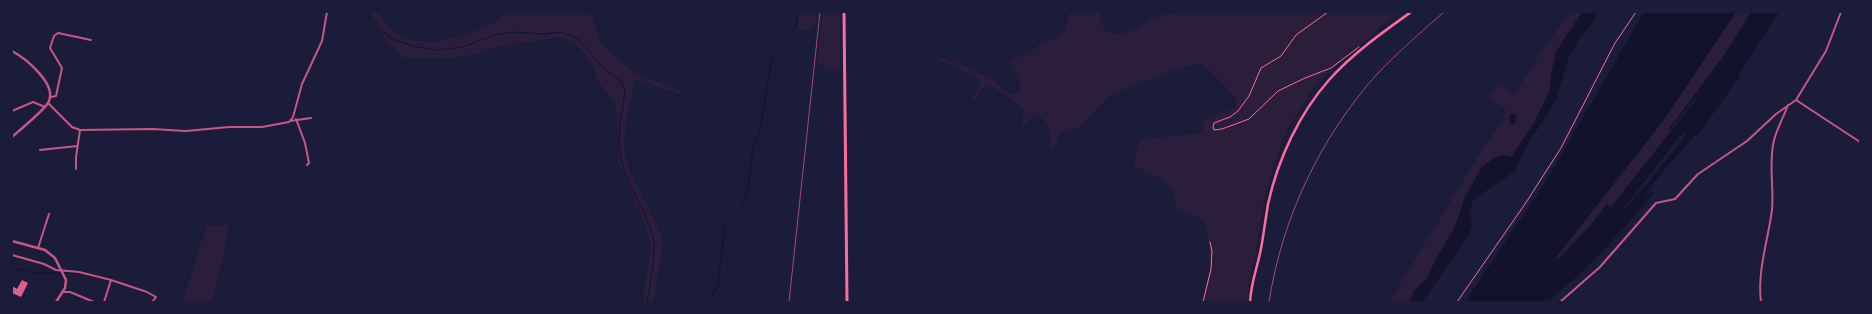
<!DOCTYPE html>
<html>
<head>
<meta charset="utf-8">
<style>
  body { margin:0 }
  #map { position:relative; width:1872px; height:314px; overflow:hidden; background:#1b1b3a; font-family:"IBM Plex Sans",sans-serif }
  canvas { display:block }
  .frame { position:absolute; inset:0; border:13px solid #1b1b3a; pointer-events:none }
</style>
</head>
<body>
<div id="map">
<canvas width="1872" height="314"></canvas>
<div class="frame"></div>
</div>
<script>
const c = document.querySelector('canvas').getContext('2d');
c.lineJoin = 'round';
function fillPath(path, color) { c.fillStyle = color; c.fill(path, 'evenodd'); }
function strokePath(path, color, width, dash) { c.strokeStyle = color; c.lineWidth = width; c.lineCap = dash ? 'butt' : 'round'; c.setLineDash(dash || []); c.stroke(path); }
fillPath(new Path2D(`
  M367,12H377C386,22 393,34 406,38C413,40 423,42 431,42C448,41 497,27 506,12H583L593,17L599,40L604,47L631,70L644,77L681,91V94L636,80L634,84C629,106 620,144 628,166C637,191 653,213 662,238V249L653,302H644V293L651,246L649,235L618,161V121L615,103L608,93L597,81L594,67L581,49L573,42L560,37L541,41L504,45L476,54L452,58H405L387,42Z
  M800,12H817L816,23L811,30H803L797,27Z
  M822,12H840V69L836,72L817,63Z
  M1070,12H1103C1100,15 1099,19 1101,23C1113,48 1140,24 1156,17C1161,15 1168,14 1174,13L1402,12L1383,25L1315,85L1287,131L1273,167L1263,206L1256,253L1248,284V302H1202L1210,268L1209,248L1206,228L1203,222L1197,216L1177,210C1174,204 1176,198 1173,192C1165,178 1148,172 1134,166L1139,140L1200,133C1205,129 1202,123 1205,119C1209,115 1228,114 1237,105C1237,94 1212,74 1204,65L1200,64L1186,66L1111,94L1078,128L1059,134L1056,145L1049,152C1052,138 1052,127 1042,118C1038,115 1037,115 1033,116L1021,128L1024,110L1020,105L988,84L981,90L977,99L971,101L980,84L979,79L929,55L954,61L991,79L1011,94H1016L1021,87C1019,76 1012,70 1009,60L1028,54L1040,44L1060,36L1065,30Z
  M1571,12H1582L1556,52L1551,75L1550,90L1534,123L1511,157L1504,155L1490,161L1481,169L1465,197L1454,229L1438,255L1427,278L1414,291L1409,302H1389L1480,153L1503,120L1506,109L1488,97L1498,84L1514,94L1550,39Z
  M1736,12H1751L1725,54L1669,129L1670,132L1611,207L1607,205L1589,227L1558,260L1554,259L1663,121Z
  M228,225L226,243L212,302H183L206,226Z`), '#2a1e3b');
fillPath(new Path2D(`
  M1582,12H1598C1595,25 1586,29 1579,39C1575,44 1574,51 1569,56L1557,97L1548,114L1531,138L1515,171L1474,199L1470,209L1472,227L1468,236L1426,297L1421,302H1409L1414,291L1427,278L1438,255L1454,229L1465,197L1481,168L1495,157L1504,155L1511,157L1534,123L1550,90L1551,75L1556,52Z
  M1644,12H1736L1663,121L1555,259H1558L1589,227L1607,204L1611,207L1695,101L1696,96L1670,130L1669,129L1725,54L1751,12H1779L1739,74L1740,76L1698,135H1695C1679,156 1651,178 1643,204L1651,190L1653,194C1620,234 1588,268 1548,302H1465L1545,183ZM1687,131L1683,140L1631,203L1644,185L1622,213L1618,216L1679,137Z
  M1513,113L1517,116L1515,123L1511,125L1509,122L1510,115Z`), '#12122b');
strokePath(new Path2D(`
  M368,12L382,31L393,39L417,47L440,50L462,47L495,35L513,32L544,34L562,32L578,39L602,67L622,82L625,92L620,122L619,143L621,158L625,173L649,224L654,241L653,265L647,302
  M12,268L33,273H80L114,282
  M145,293L157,302
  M704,302L713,295L718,285L725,221L743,205L748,189L753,147L760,129L773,53L794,32L799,12`), '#12122b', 1);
fillPath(new Path2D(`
  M22,280L28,283L21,297L12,293V286L17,289Z`), '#dd5f8e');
strokePath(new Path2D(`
  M1328,12L1296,35L1281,56L1261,68L1249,96L1238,111L1230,117L1214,123L1213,127L1214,130L1222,129L1249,119L1278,91L1305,78L1331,68L1359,47
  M1203,302L1211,269L1212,251L1210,242
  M1457,302L1525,204L1561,148L1615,43L1636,12`), '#ff6b9d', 1);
strokePath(new Path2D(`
  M51,97L56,96L62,68L50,48L54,36L58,33L91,40
  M1796,100L1860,142
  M48,103L72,127L80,130L152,129L186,131L229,127H262L289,122L293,117L302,84L322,41L327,12
  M12,111L33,102L45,107
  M296,119L305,143L309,163L307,165
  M290,121L311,118
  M40,150L77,146
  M76,169V157L80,130
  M38,248L49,214
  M12,255L44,264L56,270L79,272L111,280L147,292L156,297L152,302
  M63,292H70L94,302
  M104,302L111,280
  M1560,302L1600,267L1656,203L1675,199L1698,174L1747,141L1776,114L1796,100L1826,51L1841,12
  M1761,302C1757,272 1768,240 1772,210C1774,189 1769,167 1773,145C1775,131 1783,119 1788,105`), '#c65784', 2);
strokePath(new Path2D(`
  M12,51C25,58 59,85 48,103C42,112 21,129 12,137
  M12,241L45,250L55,258L66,280L65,288L56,302`), '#c65784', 2.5);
strokePath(new Path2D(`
  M1250,302C1251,281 1259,263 1262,243C1264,230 1266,217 1268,204C1278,159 1299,114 1329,80C1352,54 1383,32 1411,12`), '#ff6b9d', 2.5);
strokePath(new Path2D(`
  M844,12L847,302`), '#ff6b9d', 3);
strokePath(new Path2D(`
  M789,302L820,12
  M1269,302C1282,218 1320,138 1377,74C1398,52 1421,32 1444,12`), '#a44b75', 1);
</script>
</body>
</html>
